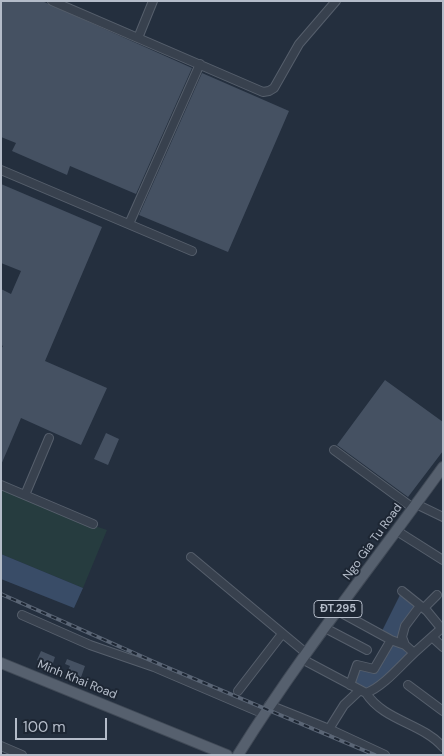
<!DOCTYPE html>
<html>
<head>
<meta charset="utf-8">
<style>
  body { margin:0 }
  #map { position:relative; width:444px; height:756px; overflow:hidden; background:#242f3e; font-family:"DM Sans",sans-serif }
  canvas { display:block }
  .frame { position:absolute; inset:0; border:2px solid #b4bcc9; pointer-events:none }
  .scale { position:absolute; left:15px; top:718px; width:92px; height:22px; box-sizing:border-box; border:2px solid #b4bcc9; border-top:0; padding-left:6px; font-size:15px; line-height:18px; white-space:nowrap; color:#b4bcc9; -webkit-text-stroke:4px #1d2633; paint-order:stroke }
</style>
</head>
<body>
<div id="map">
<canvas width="444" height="756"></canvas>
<div class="frame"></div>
<div class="scale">100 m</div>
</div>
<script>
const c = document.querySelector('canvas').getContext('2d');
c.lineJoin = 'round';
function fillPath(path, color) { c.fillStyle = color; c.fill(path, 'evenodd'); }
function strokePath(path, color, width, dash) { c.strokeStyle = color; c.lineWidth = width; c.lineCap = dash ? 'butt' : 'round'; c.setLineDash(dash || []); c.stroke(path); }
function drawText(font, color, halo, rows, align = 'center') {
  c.font = font + ' "DM Sans",sans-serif'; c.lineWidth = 4; c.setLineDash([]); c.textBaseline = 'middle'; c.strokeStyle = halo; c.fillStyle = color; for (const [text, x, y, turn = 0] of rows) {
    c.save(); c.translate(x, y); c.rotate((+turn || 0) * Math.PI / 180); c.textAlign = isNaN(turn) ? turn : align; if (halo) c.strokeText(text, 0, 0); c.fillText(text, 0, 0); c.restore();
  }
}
fillPath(new Path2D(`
  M1,487L68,517L107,530L83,588L1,554Z`), '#263c3f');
fillPath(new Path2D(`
  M1,554L83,588L74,608L1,579Z
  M401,593L417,606L401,641L381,633Z
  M392,641L400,645L408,655L389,674L368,689L353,684L357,669L375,671Z`), '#394c67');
fillPath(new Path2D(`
  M1,1H42L192,68L136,194L70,166L67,175L12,151L16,143L1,137Z
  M202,73L289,111L228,252L139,215Z
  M1,184L102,227L45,361L107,388L81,445L21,418L1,465V349L3,346L1,345V289L11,294L21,271L1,263Z
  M385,380L443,422V451L408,497L337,445Z
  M106,433L119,439L108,465L94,459Z
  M41,651L55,657L52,666L37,660Z
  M67,659L85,666L79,683L65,677L70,666L65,664Z`), '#455162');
const minor = new Path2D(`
  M52,1L263,92L269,91L274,88L299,44L336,1
  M138,38L153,1
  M1,170L192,251
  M129,224L200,64
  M334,450L413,508
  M1,485L93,524
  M25,495L49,438
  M416,504L443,517
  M397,531L443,560
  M191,557L306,653
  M402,591L427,611L441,628
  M420,606L405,626L402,637L405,645L414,653L443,627
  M424,608L437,595
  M338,611L391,640L405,645
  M22,615L90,645L154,667L264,714
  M325,628L367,650
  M432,637L443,647
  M302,659L366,693
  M350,685L357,665L374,669L391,640
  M408,685L443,711
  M238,691L282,634
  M366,693C384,721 422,723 443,747
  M366,693C383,687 401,665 414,653
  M269,705L329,729L385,755
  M329,729L344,705L360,690
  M1,746L22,755`);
const major = new Path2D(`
  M1,663L227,755
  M238,755C300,655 374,563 443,467`);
strokePath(minor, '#565f6c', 10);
strokePath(major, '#414a57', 12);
strokePath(minor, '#38414e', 8);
strokePath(major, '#56606e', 10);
const rail = new Path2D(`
  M1,594L152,661L375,755`);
strokePath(rail, '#5a6575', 4);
strokePath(rail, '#1d2633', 2, [5.5]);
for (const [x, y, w] of [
  [338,609,48]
]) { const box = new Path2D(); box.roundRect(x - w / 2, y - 8.5, w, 17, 4); c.fillStyle = '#1d2633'; c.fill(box); strokePath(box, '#b4bcc9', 1); }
drawText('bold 11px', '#b4bcc9', null, [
  ["ĐT.295",338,609]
]);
drawText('12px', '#b4bcc9', '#1d2633', [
  ["Ngo Gia Tu Road",373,542,-54],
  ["Minh Khai Road",77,680,22]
]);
</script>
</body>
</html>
